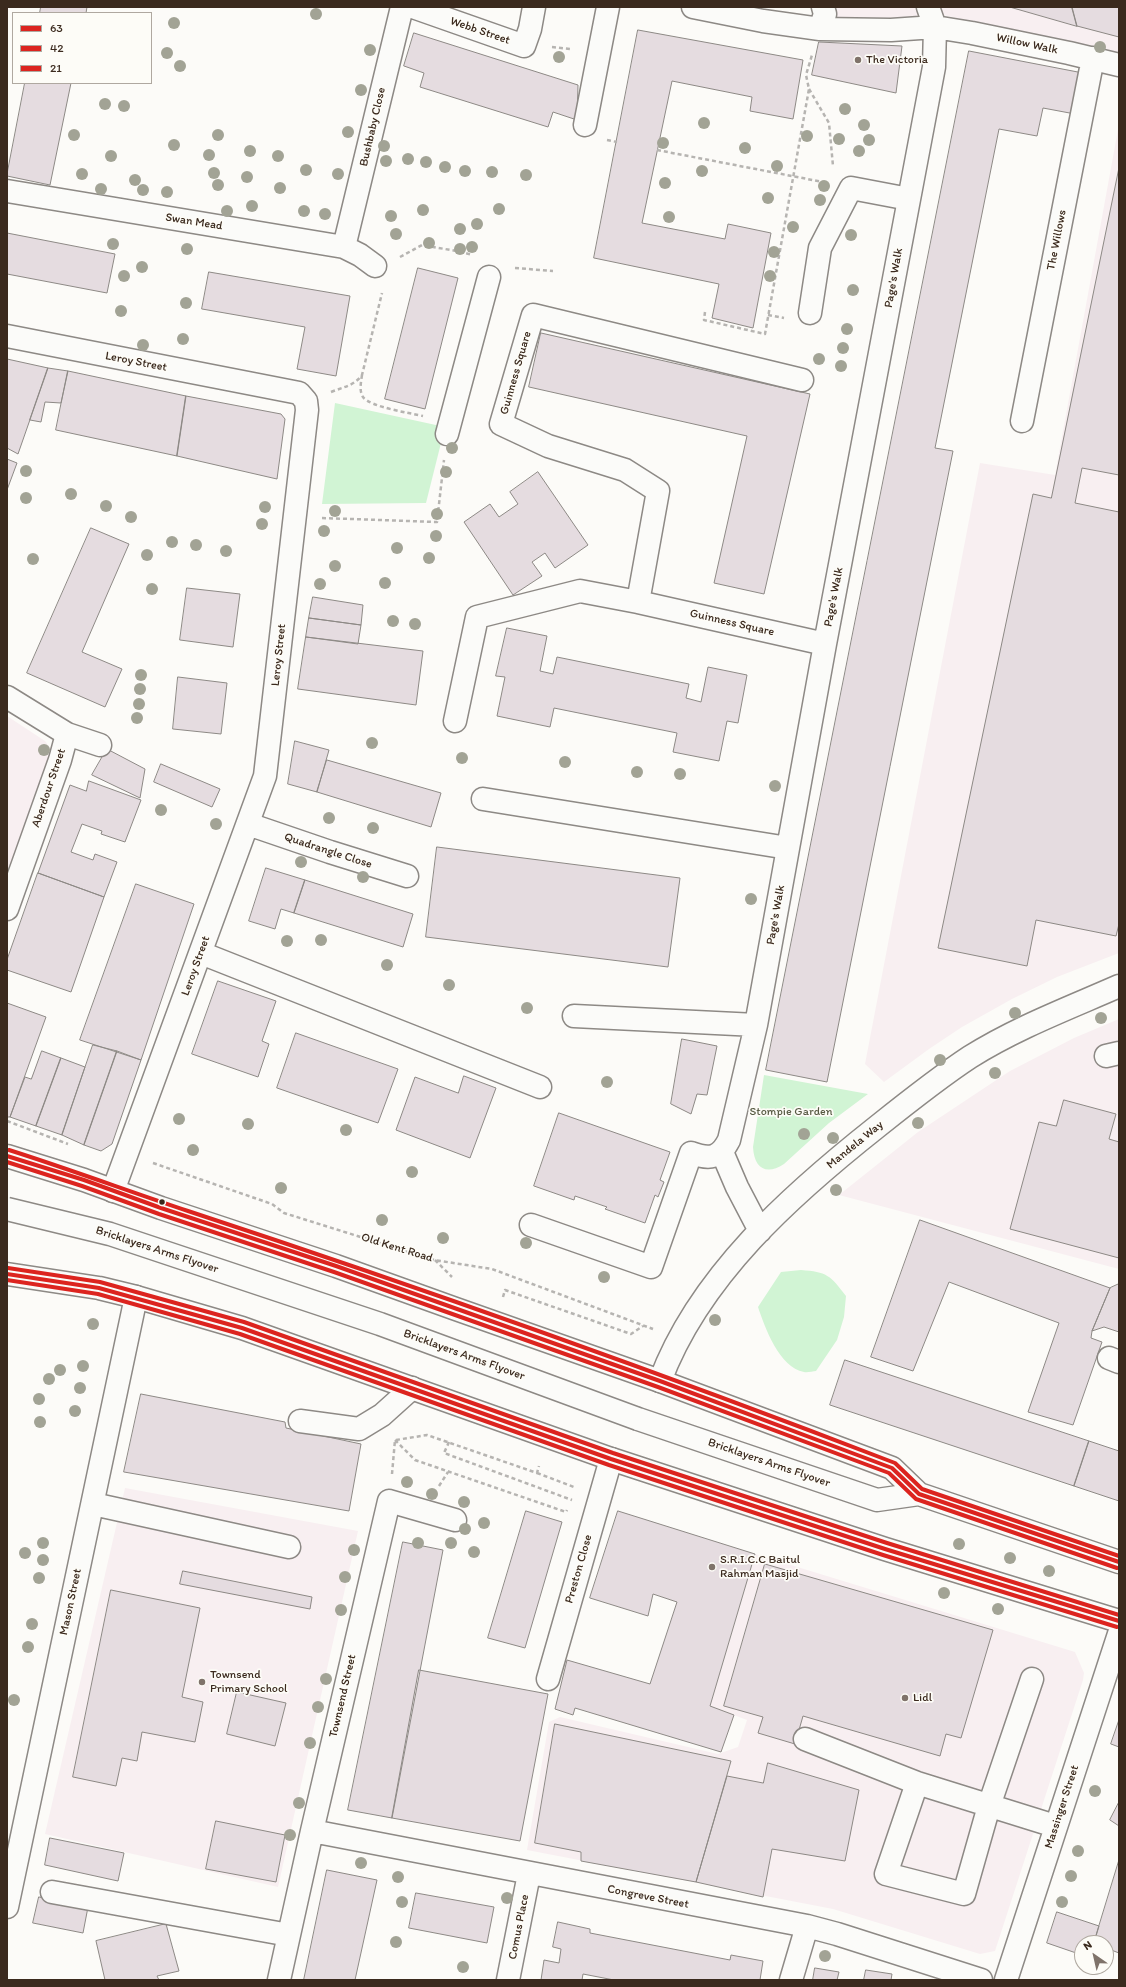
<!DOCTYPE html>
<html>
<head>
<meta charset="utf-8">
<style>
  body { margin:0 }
  #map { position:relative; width:1126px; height:1987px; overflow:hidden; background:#fcfbf8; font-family:Itim,sans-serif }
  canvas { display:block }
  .frame { position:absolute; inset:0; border:8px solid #3b2a1e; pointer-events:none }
  .legend { position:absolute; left:12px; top:12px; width:140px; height:72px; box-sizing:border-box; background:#fdfcf7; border:1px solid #afa8a0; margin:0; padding:5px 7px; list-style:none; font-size:12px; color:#3b2a1e }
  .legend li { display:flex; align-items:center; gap:8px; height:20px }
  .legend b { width:20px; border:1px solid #afa8a0 }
  .north { position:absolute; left:1074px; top:1935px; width:40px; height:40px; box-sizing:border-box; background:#fdfcf7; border:1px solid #afa8a0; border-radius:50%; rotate:326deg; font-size:11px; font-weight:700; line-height:16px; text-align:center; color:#3b2a1e }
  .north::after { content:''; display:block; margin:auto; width:14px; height:18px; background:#7f736a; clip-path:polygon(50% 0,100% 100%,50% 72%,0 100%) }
</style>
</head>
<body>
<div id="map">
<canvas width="1126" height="1987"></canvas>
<div class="frame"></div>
<ul class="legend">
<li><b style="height:5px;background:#dc241f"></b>63</li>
<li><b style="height:5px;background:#dc241f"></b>42</li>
<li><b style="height:5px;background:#dc241f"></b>21</li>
</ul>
<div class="north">N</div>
</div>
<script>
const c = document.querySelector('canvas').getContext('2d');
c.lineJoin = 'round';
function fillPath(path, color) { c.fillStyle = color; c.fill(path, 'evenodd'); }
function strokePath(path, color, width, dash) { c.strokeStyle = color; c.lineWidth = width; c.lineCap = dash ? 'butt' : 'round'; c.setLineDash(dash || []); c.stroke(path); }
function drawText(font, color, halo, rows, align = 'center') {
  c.font = font + ' Itim,sans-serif'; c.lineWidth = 3.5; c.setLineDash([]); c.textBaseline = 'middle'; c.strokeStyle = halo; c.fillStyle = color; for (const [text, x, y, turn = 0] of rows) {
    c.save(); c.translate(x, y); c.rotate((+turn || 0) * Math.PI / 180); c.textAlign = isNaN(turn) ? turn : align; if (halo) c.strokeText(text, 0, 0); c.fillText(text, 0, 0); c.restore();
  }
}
fillPath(new Path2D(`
  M814,7H1119V53L943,15L820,23Z
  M1119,124V953L1057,977L1012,999L962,1027L929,1049L884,1082L865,1064L980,463L1055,475Z
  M7,716L45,741L54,753L7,892Z
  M1119,1019V1269L839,1195L918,1132L1010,1071L1074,1038Z
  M125,1488L358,1531L278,1887L45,1834Z
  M755,1554L1075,1652L1084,1673L1083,1680L995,1951L980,1954L833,1909L527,1850L549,1722L560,1717L718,1754L738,1747L747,1720L710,1706Z`), '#f8eff1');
fillPath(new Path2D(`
  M335,403L445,427L426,503L322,504Z
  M764,1075L868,1094L829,1123L784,1164C766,1176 754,1168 753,1147Z
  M801,1270C827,1272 830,1275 846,1296L844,1317L837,1340L816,1371C813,1371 807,1373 804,1372C779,1367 765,1328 758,1307L781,1272Z`), '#d1f4d4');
const building = new Path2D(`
  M41,7H87L86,13H40Z
  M1010,7H1072L1077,26Z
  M1072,7H1119V37L1077,26Z
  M638,30L803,60L793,119L750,111L752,97L672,81L642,223L725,239L728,224L771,233L753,328L712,318L719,284L594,258Z
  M414,33L578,85L577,120L553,112L548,127L420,87L424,73L404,66Z
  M819,42L902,46L896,93L812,75Z
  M969,51L1083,73L1075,114L1043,108L1037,136L999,129L935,448L953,451L827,1082L766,1070Z
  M25,83H71L50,185L7,176Z
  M1119,168V475L1082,468L1075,503L1119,512V924L1116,936L1036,920L1027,966L938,948L1033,494L1051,498Z
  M7,233L115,254L107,293L7,274Z
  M418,268L458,278L425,409L385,399Z
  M209,272L350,296L336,376L297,369L305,327L202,309Z
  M541,333L810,394L764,594L714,583L747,436L529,387Z
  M7,359L48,368L18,454L7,448Z
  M48,368L68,371L61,403L45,402L41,422L30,420Z
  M68,371L186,396L177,456L56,430Z
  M186,396L281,414L285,419L277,479L177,456Z
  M7,459L17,463L7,490Z
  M538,472L588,545L555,568L545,553L532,562L542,576L513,595L464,522L490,504L499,517L518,504L510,492Z
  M91,528L129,544L82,652L122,669L105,707L27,673Z
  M187,588L240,594L233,647L180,640Z
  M313,597L363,605L361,625L309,618Z
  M309,618L361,625L358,644L306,637Z
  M507,628L547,636L540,671L553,674L557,657L689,684L686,698L701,702L708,667L747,675L738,723L727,721L719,761L673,752L677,733L554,708L550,727L497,716L505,677L496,676Z
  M306,637L423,651L416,705L298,689Z
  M178,677L227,683L221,734L173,729Z
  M295,741L329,750L317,792L288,784Z
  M107,749L145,769L140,798L92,775Z
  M327,760L441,793L431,827L317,792Z
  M161,764L220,789L212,807L154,782Z
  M89,781L141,800L125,842L101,834L102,831L82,824L71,852L93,860L95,854L117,862L104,897L38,873L70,785L86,791Z
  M437,847L680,878L668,967L426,937Z
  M266,868L305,880L294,913L281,909L275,929L249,921Z
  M38,873L104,897L71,992L7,970V960Z
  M305,880L413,914L403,947L294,913Z
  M136,884L194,904L141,1060L80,1040Z
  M218,981L276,1001L262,1041L269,1044L258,1077L192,1054Z
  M7,1003L46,1017L10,1117H7Z
  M296,1033L398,1069L378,1123L277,1088Z
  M682,1039L717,1046L707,1095L697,1094L691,1114L671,1104Z
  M93,1045L117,1051L84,1145L62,1135Z
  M42,1051L61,1058L36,1126L10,1117L25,1077L31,1079Z
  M117,1051L141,1060L112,1144L101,1151L84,1145Z
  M61,1058L85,1067L62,1135L36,1126Z
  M464,1076L496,1088L470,1158L396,1130L415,1077L458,1093Z
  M1064,1100L1116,1114L1109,1139L1119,1142V1258L1010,1229L1039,1122L1056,1126Z
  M559,1113L670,1152L660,1180L664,1182L658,1197L655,1195L645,1223L605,1209L607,1207L575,1196L574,1200L534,1186Z
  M920,1220L1110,1288L1092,1331L1091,1338L1102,1342L1073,1425L1028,1412L1059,1323L949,1282L913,1371L871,1357Z
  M1119,1284V1332L1104,1327L1092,1331L1110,1288Z
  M845,1360L1089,1441L1074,1486L830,1405Z
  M141,1394L285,1422L286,1428L361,1444L349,1511L124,1472Z
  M1089,1441L1119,1451V1501L1074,1486Z
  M526,1511L562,1522L525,1648L488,1638Z
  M618,1511L755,1554L710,1706L734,1715L721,1752L575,1708L573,1715L555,1709L567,1660L650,1684L677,1602L653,1594L648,1616L590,1598Z
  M403,1542L443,1550L392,1818L348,1810Z
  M765,1564L993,1630L961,1738L946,1734L940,1756L803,1716L795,1744L758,1733L763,1717L724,1706Z
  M183,1571L312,1597L310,1609L180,1584Z
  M111,1590L200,1608L182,1697L203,1702L195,1742L142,1732L137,1761L122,1758L116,1786L73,1777Z
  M419,1670L548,1694L520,1841L392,1818Z
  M237,1692L286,1703L275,1746L227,1734Z
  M1119,1720V1747L1111,1744Z
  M555,1724L731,1761L696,1882L581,1861V1852L535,1843Z
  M768,1763L859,1790L845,1861L772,1849L763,1897L696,1882L727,1776L763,1783Z
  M1119,1802V1826L1110,1820Z
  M216,1821L285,1835L276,1882L206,1869Z
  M50,1838L124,1853L118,1881L45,1865Z
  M1119,1860V1953L1106,1948V1943H1094Z
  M327,1870L377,1880L355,1980H304Z
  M416,1893L494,1907L487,1943L409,1928Z
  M39,1897L88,1907L83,1933L33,1923Z
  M1057,1912L1099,1926L1094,1943H1082V1955L1047,1943Z
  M558,1922L590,1929V1933L730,1960L731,1955L763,1961L760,1980H614L583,1974L582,1980H541L544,1960L559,1963L561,1949L553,1947Z
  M166,1924L179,1971L157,1976L159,1980H105L96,1941Z
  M815,1968L839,1972L837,1980H813Z
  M866,1970L892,1974L891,1980H864Z`);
fillPath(building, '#e5dce0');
strokePath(building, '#8d8985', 1);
const minor = new Path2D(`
  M413,7L524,46L530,29L534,7
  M693,7L763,21L820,29L891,30L935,27L972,33L1069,53L1119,65
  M820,29L825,14L823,7
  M585,125L608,7
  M7,191L344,247L360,255L375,266
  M344,247L402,7
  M810,313L820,248L851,188L909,199
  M7,336L299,393L306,401L307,410L265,776L113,1191
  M1022,421L1093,58
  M447,434L489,277
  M638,602L658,491L625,470L548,446L501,424L533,315L802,380
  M7,697L67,734L60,760L7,909
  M455,721L477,617L580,591L638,602L825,644
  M67,734L100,745
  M483,799L788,848
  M248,824L330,852L407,876
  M201,953L540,1087
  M574,1016L756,1025
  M1106,1056L1119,1053
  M722,1152L737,1187L760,1231
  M531,1225L651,1267L691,1153C710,1160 720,1158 729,1140L756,1025L825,644L934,67L935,27L928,7
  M1109,1358L1119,1362
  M660,1381C699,1276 792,1194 878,1126C908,1102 938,1078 970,1057C1016,1028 1069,1008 1119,986
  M300,1421L359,1429L382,1415L412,1388
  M93,1504L289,1547
  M548,1679L611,1459
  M805,1739L917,1783L1055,1826
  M917,1783L886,1874L964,1894L989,1806L1032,1679
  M312,1831L807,1926L837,1934L981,1980
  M52,1892L289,1935
  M7,1907L136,1297
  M279,1980L312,1831L389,1501L455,1520
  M508,1980L529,1874
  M791,1980L807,1926
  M1006,1980L1119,1634`);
const highway = new Path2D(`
  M7,1156L84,1180L161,1208L336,1266L453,1308L660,1381L892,1468L919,1494L1119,1562
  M7,1274L99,1288L136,1297L242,1328L611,1459L885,1549L1119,1621
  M638,1419L877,1500L919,1494`);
strokePath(minor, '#8d8985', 25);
strokePath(highway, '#8d8985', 25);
strokePath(new Path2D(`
  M552,47L571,49
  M809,89L829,123L833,166
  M607,140L617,142
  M657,150L823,182
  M400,257L422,245L462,252L472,255
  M515,268L553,271
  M705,312L704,320L765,334L809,89L806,75L812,55
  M768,315L784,318
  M362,375C361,382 359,391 363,397C370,407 410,413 423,416
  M331,392C343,387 354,386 362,375L382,293
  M322,518L437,522L444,460
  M7,1121L68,1144
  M153,1163L272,1204L284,1213L434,1260L492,1269L653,1329
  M435,1260L452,1277
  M503,1297L505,1290L631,1334L643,1326
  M395,1440L415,1460L566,1512L567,1510
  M396,1440L427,1435L537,1473L539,1466
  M449,1442L444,1453L572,1500
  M537,1473L574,1487
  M392,1474L395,1440
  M439,1486L448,1472`), '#b6b4b1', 2.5, [4, 3]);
strokePath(minor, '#fbfbf9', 22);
strokePath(highway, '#fbfbf9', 22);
const highwayBridge = new Path2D(`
  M7,1209L110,1234L380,1324L638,1419`);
strokePath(highwayBridge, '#8d8985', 25, []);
strokePath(highwayBridge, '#fbfbf9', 22);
strokePath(new Path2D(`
  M7,1156L84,1180L161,1208L336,1266L660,1381L892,1468L919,1494L1119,1562
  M7,1274L99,1288L242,1328L611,1459L885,1549L1119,1621`), '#dc241f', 4);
strokePath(new Path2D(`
  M7,1162L82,1186L159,1214L334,1272L658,1387L889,1473L916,1499L1117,1568
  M7,1280L98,1294L240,1334L609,1465L883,1555L1117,1627`), '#dc241f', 4);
strokePath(new Path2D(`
  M9,1150C69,1169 128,1191 188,1211C425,1289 661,1373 895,1463L922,1489L1119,1556
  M8,1268L100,1282L244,1322L613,1453L887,1543L1119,1615`), '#dc241f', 4);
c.fillStyle = '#a2a395';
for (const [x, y] of [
  [316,14],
  [174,23],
  [1100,47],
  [370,50],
  [167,53],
  [559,57],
  [180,66],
  [361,90],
  [105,104],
  [124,106],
  [845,109],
  [704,123],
  [864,125],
  [348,132],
  [74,135],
  [218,135],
  [807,136],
  [839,139],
  [869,140],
  [663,143],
  [174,145],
  [384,146],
  [745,148],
  [250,151],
  [859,151],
  [209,155],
  [111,156],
  [278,156],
  [408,159],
  [386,161],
  [426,162],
  [777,166],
  [445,167],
  [306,170],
  [465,171],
  [702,171],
  [492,172],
  [214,173],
  [82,174],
  [338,174],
  [526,175],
  [247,177],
  [135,180],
  [665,183],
  [218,185],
  [824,186],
  [280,188],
  [101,189],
  [143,190],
  [167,192],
  [768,198],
  [820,200],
  [252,206],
  [499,209],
  [423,210],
  [227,211],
  [304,211],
  [325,214],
  [391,216],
  [669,217],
  [477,224],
  [793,227],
  [460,229],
  [396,234],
  [851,235],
  [429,243],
  [113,244],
  [472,247],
  [187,249],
  [460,249],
  [774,252],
  [142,267],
  [124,276],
  [770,276],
  [853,290],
  [186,303],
  [121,311],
  [847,329],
  [183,339],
  [143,345],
  [843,348],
  [819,359],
  [841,366],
  [452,448],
  [26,471],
  [446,472],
  [71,494],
  [26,498],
  [106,506],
  [265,507],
  [335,511],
  [437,514],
  [131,517],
  [262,524],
  [324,531],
  [436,536],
  [172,542],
  [196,545],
  [397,548],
  [226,551],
  [147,555],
  [429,558],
  [33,559],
  [335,566],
  [385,583],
  [320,584],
  [152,589],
  [393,621],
  [415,624],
  [141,675],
  [140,689],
  [139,704],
  [137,718],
  [372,743],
  [44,750],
  [462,758],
  [565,762],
  [637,772],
  [680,774],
  [775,786],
  [161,810],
  [329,818],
  [216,824],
  [373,828],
  [301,862],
  [363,877],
  [751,899],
  [321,940],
  [287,941],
  [387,965],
  [449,985],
  [527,1008],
  [1015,1013],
  [1101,1018],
  [940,1060],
  [995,1073],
  [607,1082],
  [179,1119],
  [918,1123],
  [248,1124],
  [346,1130],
  [804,1134],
  [833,1138],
  [193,1150],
  [412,1172],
  [281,1188],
  [836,1190],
  [382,1220],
  [443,1238],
  [526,1243],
  [604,1277],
  [715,1320],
  [93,1324],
  [83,1366],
  [60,1370],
  [49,1379],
  [80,1388],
  [39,1399],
  [75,1411],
  [40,1422],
  [407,1482],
  [432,1494],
  [464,1502],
  [484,1523],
  [465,1529],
  [43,1543],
  [418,1543],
  [451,1543],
  [959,1544],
  [354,1550],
  [474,1552],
  [25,1553],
  [1010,1558],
  [43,1560],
  [1049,1571],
  [345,1577],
  [39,1578],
  [944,1593],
  [998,1609],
  [341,1610],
  [32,1624],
  [28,1647],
  [326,1679],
  [14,1700],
  [318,1707],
  [310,1743],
  [1095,1791],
  [299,1803],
  [290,1835],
  [1078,1851],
  [361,1863],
  [1071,1876],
  [398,1877],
  [507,1898],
  [402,1902],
  [1062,1902],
  [396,1942],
  [825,1956],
  [463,1967]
]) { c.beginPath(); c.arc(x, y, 6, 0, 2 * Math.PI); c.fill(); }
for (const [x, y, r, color] of [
  [858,60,4,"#7f736a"],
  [162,1202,3.5,"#3b2a1e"],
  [712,1567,4,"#7f736a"],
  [202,1682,4,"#7f736a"],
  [905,1698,4,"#7f736a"]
]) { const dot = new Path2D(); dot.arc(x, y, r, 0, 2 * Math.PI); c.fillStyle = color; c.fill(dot); strokePath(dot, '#fdfcf7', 1.5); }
drawText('12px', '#3b2a1e', '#fdfcf7', [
  ["Webb Street",480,31,19],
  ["Willow Walk",1027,44,12],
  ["Bushbaby Close",373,127,-77],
  ["Swan Mead",194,222,9],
  ["The Willows",1057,240,-79],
  ["Page's Walk",894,278,-80],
  ["Leroy Street",136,362,11],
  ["Guinness Square",516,373,-74],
  ["Page's Walk",834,597,-79],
  ["Guinness Square",732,623,13],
  ["Leroy Street",279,655,-84],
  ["Aberdour Street",49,788,-71],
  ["Quadrangle Close",328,851,18],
  ["Page's Walk",776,915,-80],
  ["Leroy Street",196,966,-70],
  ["Mandela Way",855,1145,-39],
  ["Old Kent Road",397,1248,17],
  ["Bricklayers Arms Flyover",157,1250,18],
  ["Bricklayers Arms Flyover",464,1355,20],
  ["Bricklayers Arms Flyover",769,1463,19],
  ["Preston Close",579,1569,-74],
  ["Mason Street",71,1602,-78],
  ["Townsend Street",343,1696,-77],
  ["Massinger Street",1062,1807,-72],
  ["Congreve Street",648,1897,11],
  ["Comus Place",519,1927,-79]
]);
drawText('12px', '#3b2a1e', '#fdfcf7', [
  ["The Victoria",866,60],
  ["S.R.I.C.C Baitul",720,1560],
  ["Rahman Masjid",720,1574],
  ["Townsend",210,1675],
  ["Primary School",210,1689],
  ["Lidl",913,1698]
], 'left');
drawText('12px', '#585b44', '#fdfcf7', [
  ["Stompie Garden",791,1112]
]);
</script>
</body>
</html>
